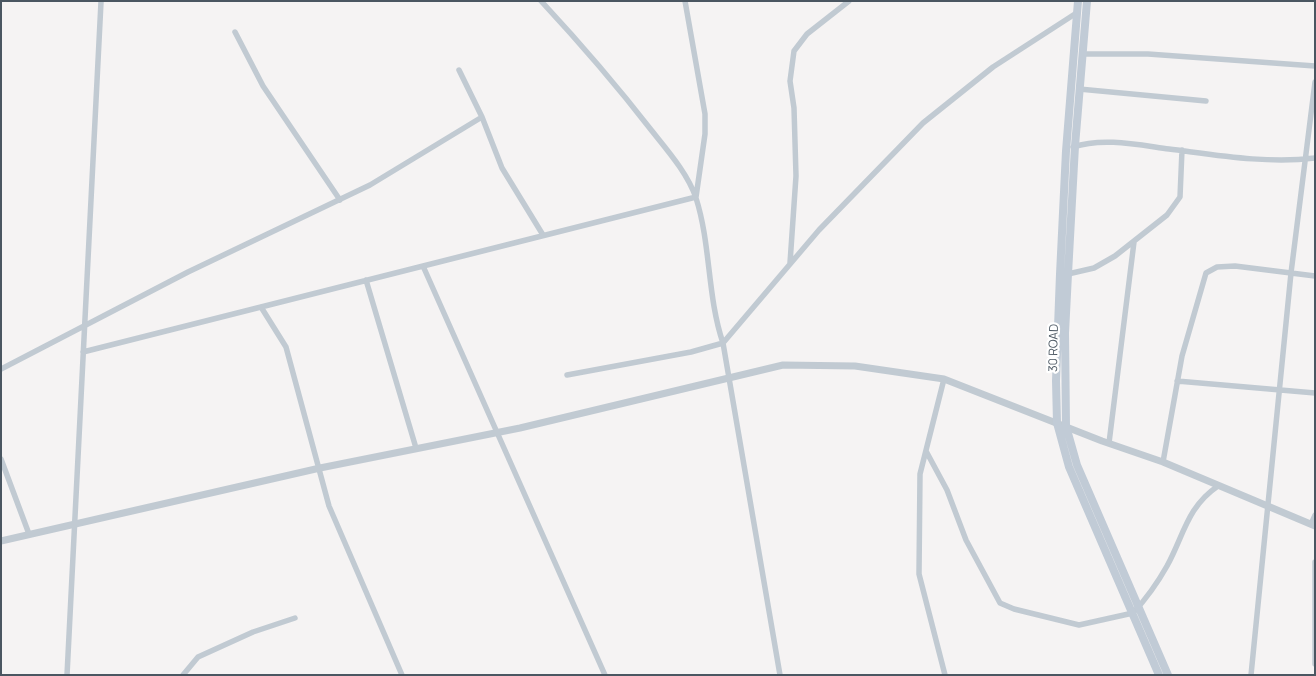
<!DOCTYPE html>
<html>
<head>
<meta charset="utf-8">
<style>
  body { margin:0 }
  #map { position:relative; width:1316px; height:676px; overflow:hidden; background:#f5f3f3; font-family:Manrope,sans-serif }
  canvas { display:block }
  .frame { position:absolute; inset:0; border:2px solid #4a5661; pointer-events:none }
</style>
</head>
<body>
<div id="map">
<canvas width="1316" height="676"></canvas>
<div class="frame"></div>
</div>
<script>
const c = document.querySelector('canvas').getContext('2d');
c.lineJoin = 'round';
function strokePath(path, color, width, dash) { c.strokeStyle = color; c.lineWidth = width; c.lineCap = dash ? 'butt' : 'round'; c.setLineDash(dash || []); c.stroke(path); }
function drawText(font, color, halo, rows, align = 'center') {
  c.font = font + ' Manrope,sans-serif'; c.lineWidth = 4.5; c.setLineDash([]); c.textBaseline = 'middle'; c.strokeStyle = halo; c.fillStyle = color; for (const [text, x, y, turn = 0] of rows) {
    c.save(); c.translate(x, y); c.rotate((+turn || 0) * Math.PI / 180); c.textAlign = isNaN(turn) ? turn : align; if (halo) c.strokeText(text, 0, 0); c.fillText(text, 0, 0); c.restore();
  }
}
strokePath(new Path2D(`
  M541,1C580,43 617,86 652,131C668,151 688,174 696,198C711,245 707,296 723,343L780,675
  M235,32L263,86L340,200
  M1082,54H1148L1315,66
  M459,70L482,117L502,168L543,235
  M1079,89L1206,101
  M1073,147C1103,137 1139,145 1169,149C1216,155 1267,164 1315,158
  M790,263L796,176L794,108L790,81L794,51L807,34L849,1
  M423,266L605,675
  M1068,274L1094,268L1115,256L1167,215L1180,197L1182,150
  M366,280L416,448
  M261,307L286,347L329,506L402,675
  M83,352L696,197L705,134V114L685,1
  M1,369L188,272L370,185L482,117
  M567,375L691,352L723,343L819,230L923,123L993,67L1078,12
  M944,379L920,474L919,574L945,675
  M1177,381L1315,393
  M1109,443L1134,242
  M926,451L947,490L966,540L1000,603L1014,609L1079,625L1133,613C1146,599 1158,582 1167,566C1184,535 1187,507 1218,486
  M1,459L29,534
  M1163,462L1182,356L1206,273L1217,267L1235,266L1315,276
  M1311,524L1315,515
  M1315,562V664
  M67,675L101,2
  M183,675L198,657L253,632L295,618
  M1251,675L1291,273L1315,82`), '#c1cad2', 5.5);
strokePath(new Path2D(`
  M1,541L320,468L520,428L783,365L855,366L944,379L1102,441L1163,462L1315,526`), '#c1cad2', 7);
strokePath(new Path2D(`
  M1078,1L1066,151L1060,274L1056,381L1057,423L1069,467L1159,675
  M1087,1L1075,146L1068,274L1065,333L1066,426L1077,465L1168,675`), '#c1cbd6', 8);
drawText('12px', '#4a5661', '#fff', [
  ["30 ROAD",1054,348,-89]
]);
</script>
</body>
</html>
